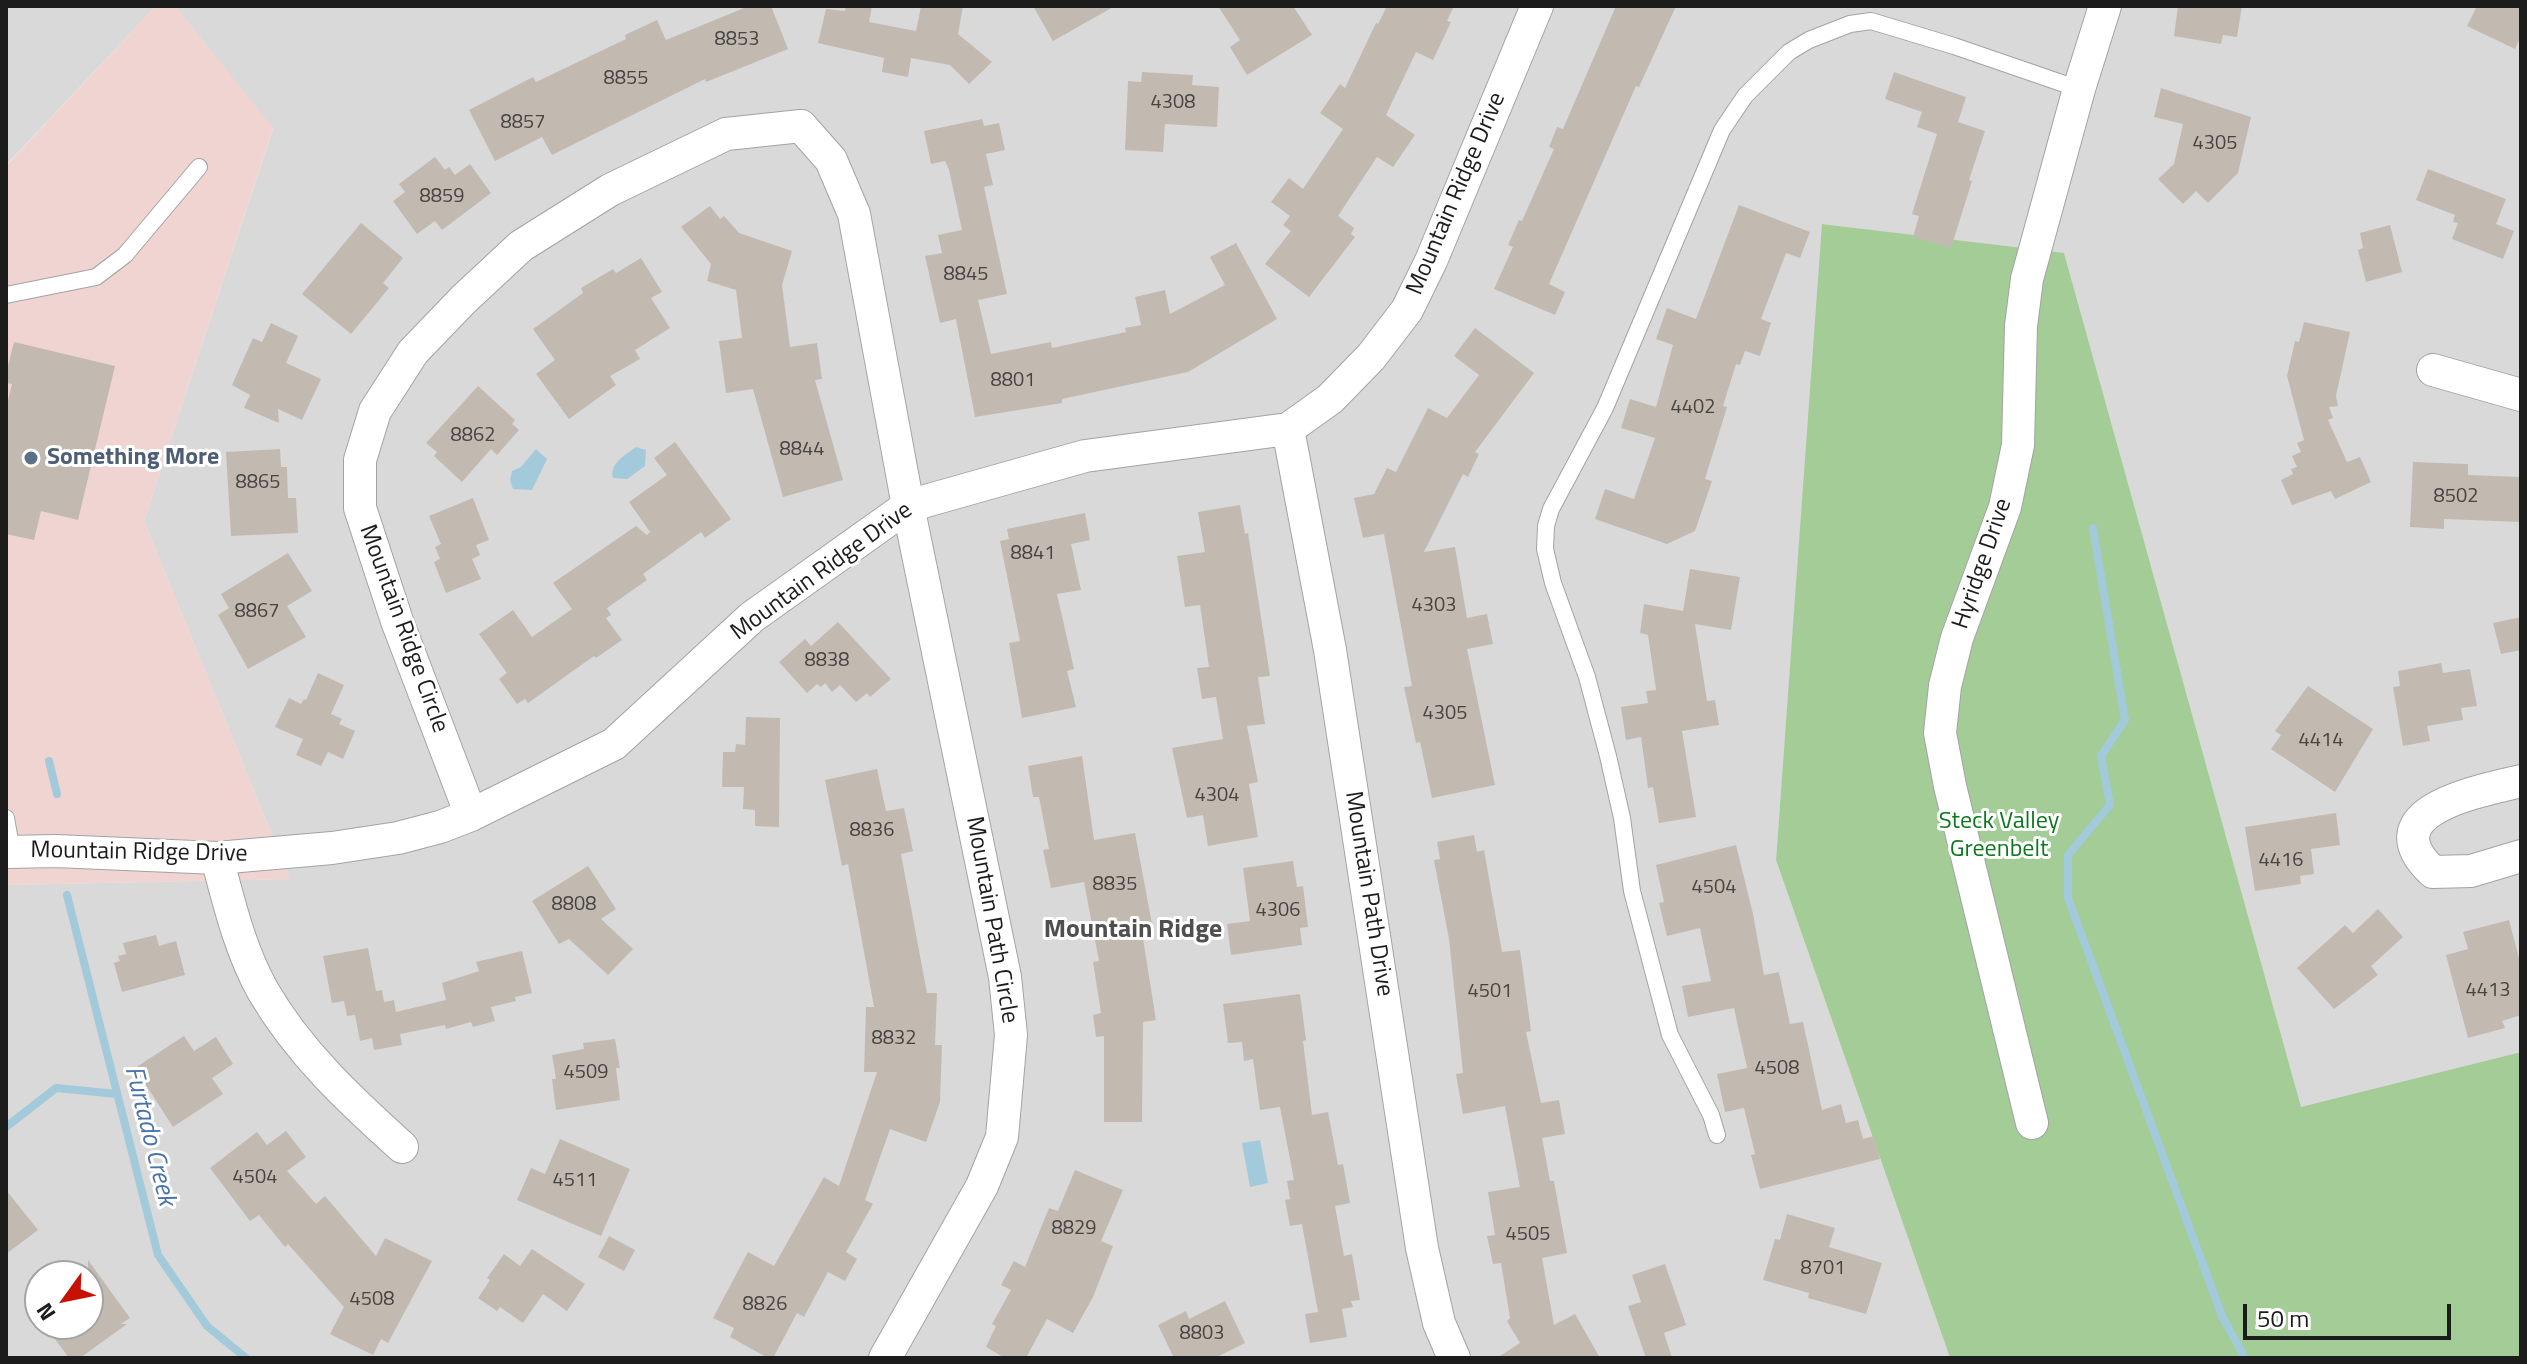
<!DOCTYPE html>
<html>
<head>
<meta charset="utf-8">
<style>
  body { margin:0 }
  #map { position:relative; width:2527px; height:1364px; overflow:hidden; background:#edeae2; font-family:"Titillium Web",sans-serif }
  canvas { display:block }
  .frame { position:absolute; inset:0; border:8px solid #1c1c1c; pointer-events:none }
  .north { position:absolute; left:24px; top:1260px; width:80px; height:80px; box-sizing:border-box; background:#fff; border:2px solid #a4a4a4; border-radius:50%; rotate:237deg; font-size:22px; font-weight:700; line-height:32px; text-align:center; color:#1c1c1c }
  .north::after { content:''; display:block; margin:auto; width:28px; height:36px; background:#c61103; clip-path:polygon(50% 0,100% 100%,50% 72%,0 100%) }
  .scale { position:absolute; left:2243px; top:1304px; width:208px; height:36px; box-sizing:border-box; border:4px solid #1c1c1c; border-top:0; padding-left:10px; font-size:24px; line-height:28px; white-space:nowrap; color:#1c1c1c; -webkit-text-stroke:6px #fff; paint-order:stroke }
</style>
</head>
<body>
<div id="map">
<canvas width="2527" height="1364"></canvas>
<div class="frame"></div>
<div class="north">N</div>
<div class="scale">50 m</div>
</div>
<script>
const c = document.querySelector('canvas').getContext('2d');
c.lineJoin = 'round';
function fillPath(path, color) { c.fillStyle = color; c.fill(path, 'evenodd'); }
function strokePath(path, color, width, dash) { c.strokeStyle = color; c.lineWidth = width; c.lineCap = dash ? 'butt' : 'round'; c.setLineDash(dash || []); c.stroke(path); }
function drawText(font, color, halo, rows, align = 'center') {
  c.font = font + ' "Titillium Web",sans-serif'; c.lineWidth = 6; c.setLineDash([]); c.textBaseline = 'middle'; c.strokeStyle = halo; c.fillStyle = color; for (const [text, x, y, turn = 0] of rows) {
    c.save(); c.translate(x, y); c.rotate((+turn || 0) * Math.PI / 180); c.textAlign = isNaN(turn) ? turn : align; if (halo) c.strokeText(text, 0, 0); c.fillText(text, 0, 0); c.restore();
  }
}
fillPath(new Path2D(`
  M6,6H156L6,165Z
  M175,6H2521V1052L2301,1108L2064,254L1823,224L1776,860L1950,1358H6V885L290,879L144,521L273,129ZM40,1276H88V1324H40Z`), '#dad9d9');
fillPath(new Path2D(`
  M156,6H175L273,128L144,521L290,879L6,885V166Z`), '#efd4d1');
fillPath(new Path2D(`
  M1822,224L2064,253L2301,1107L2521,1052V1358H1950L1776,860Z`), '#a3cc97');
fillPath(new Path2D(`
  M636,447L646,450L645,466L627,479L613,478C609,464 625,455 636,447Z
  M536,449L547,459L532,490L513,489L510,480L512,471L521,467Z
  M1260,1140L1268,1183L1250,1187L1242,1143Z`), '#a2cadb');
strokePath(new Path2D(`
  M2093,528L2125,720L2101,756L2110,805L2068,855V898L2222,1316L2245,1358
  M49,761L57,794
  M67,895L158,1255L207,1326L246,1358
  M6,1127L56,1088L117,1094`), '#a2cadb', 8);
fillPath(new Path2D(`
  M749,6H771L788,49L706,82L705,79L552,155L542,137L495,161L469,110L533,77L536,82L626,39L625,35L657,20L666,40Z
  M846,6H872L869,22L916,31L921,6H963L958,34L992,62L969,84L950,65L911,58L908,77L882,72L884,58L818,43L826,9L845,11Z
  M1033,6H1115L1053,41Z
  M1218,6H1293L1312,35L1247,75L1230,47L1240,40Z
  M1387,6H1454L1447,21L1451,22L1433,60L1416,52L1386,115L1415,135L1393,167L1377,157L1338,216L1354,228L1351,234L1355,237L1309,297L1265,264L1291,231L1283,225L1290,216L1271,202L1289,178L1303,189L1343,129L1320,113L1340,84L1345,88L1376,23L1378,24Z
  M1616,6H1676L1639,87L1636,86L1549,284L1565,292L1555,315L1494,289L1513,247L1508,245L1519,220L1522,221L1554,149L1549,147L1557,127L1563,129Z
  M2178,6H2242L2237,37L2223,35L2221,44L2174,36Z
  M2477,6H2521V36L2515,49L2467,26Z
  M1142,72L1193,75L1192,85L1219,87L1217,127L1165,124L1163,152L1125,150L1128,81L1141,82Z
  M1894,72L1966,97L1958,122L1985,131L1969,180L1972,181L1951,248L1913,237L1919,216L1912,214L1937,134L1917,127L1922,112L1885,99Z
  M2161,88L2251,117L2238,173L2208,203L2196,191L2183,204L2158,179L2174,164L2183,124L2154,117Z
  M982,119L984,126L999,123L1005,150L986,154L993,185L984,187L1007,294L978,300L991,354L1051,342L1052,348L1126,332L1125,328L1141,325L1135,297L1165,290L1170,314L1225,285L1210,257L1236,243L1277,319L1188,372L1062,399V403L975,417L956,319L940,323L925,256L942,253L938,235L962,230L949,170L945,161L931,164L924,131Z
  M435,157L445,170L449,167L455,175L470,164L491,193L442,230L435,221L417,234L393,201L405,192L399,184Z
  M2428,169L2506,199L2496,224L2514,231L2503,259L2452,239L2458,223L2453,222L2455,215L2416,200Z
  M1739,205L1810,232L1800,258L1786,253L1761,319L1771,323L1760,356L1745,351L1740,365L1736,364L1723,406L1727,407L1705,479L1712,481L1695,531L1667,544L1595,519L1605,489L1634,499L1655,438L1621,428L1630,399L1656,407L1673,345L1656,339L1667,308L1696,319Z
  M710,206L720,219L724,216L739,233L792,251L782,285L790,347L817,343L822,379L815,380L843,480L783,497L753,389L726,393L719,341L742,338L736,290L707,281L711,264L681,227Z
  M361,223L403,258L383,283L389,288L351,334L302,294Z
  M2390,225L2402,272L2366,282L2358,250L2363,248L2360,233Z
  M641,258L662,292L651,298L670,328L635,350L640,359L610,376L616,385L569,419L536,374L555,360L533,329L583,293L581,288L613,269L616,273Z
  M2304,322L2350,332L2336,396L2338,406L2329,407L2333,418L2328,420L2347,462L2360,457L2371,482L2335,499L2331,491L2292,505L2281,480L2293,474L2291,469L2297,467L2292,456L2301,452L2297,443L2304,440L2287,376L2295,341L2299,342Z
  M271,323L298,336L286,363L321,379L302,420L278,409L279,423L244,408L250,395L232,385L253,338L262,342Z
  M1475,328L1534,373L1475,452L1479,454L1468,477L1463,474L1424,552L1455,547L1467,618L1487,614L1493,644L1467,649L1495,785L1432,798L1420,742L1416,743L1404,687L1412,686L1384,534L1363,538L1354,498L1374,494L1387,468L1396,472L1428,408L1447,418L1479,375L1454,356Z
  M14,342L115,366L78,520L41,511L34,540L6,534V409L12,384L6,383V374Z
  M478,386L515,420L512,424L519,430L497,455L491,449L462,482L434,456L437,452L426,443Z
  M675,442L731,519L705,538L701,532L643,574L647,580L607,608L611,615L606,618L622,640L596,658L594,656L528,703L525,699L517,704L499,679L507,673L479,634L513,610L532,637L572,609L553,583L636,526L647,535L650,532L629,502L667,475L654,458Z
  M280,449L281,467H287L288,498H296L298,533L231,536L226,452Z
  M2413,462L2468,464V475L2521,477V522L2444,519V529L2410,527Z
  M473,498L489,540L476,545L480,555L472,559L481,579L446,593L434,562L440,559L435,547L441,544L429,516Z
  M1240,505L1245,534L1248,533L1270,676L1258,677L1265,724L1247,726L1258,782L1249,784L1258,837L1208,846L1203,815L1187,818L1172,748L1223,739L1216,697L1202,699L1197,668L1209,667L1200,605L1185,607L1177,556L1205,552L1198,512Z
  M1085,513L1090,540L1071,544L1081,590L1057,594L1074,669L1067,671L1076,707L1022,718L1009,643L1020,641L1000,541L1009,539L1007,529Z
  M288,553L312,591L287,606L306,637L248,669L218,615L229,608L221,594Z
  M1690,569L1740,577L1731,630L1695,624L1707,701L1715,700L1719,725L1682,731L1696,817L1659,823L1653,787L1648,788L1641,737L1626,740L1621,707L1648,703L1646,691L1656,690L1648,635L1640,633L1644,604L1683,611Z
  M2521,617V650L2501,654L2493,623Z
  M838,622L891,679L870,697L867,693L856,702L840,685L832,692L825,683L821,687L817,684L807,693L779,662L805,639L811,646Z
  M2441,663L2443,673L2470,669L2477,706L2461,708L2463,720L2427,726L2430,741L2403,746L2393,687L2400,686L2398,671Z
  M318,673L344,685L331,714L342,719L339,724L355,731L343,759L328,752L321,766L296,755L303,739L275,727L289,698L301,704L304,699L306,700Z
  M2308,686L2373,729L2335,792L2271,749L2281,735L2275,731Z
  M746,717L780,718L779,827L755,826V810L743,809L744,787H722L723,752H735L736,744L745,745Z
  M1082,756L1094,840L1135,833L1152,924L1141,926L1156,1020L1143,1022L1142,1122H1104V1036L1096,1037L1093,1015L1101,1013L1093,962L1099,961L1084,882L1051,888L1043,850L1049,849L1039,797H1033L1028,766Z
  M877,769L886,811L904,808L913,851L901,854L927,993H937L935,1045H942L940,1102L926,1142L890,1129L865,1200L873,1204L846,1252L857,1259L845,1281L828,1272L804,1317L797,1313L773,1358H768L730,1337L734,1328L713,1318L748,1252L774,1266L824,1177L839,1186L877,1072H864L866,1007H874L848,864L842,866L825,780Z
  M2336,813L2340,845L2311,849L2314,874L2300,876L2301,884L2255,891L2245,827Z
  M1474,835L1477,852L1484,850L1502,952L1520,950L1531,1031L1526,1032L1541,1103L1559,1100L1565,1134L1542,1138L1550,1181H1554L1567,1253L1542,1258L1554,1325L1575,1314L1600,1358H1497L1520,1343L1507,1321L1510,1318L1501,1263L1493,1264L1487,1236L1495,1235L1488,1192L1520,1187L1505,1106L1463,1114L1456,1074L1463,1073L1449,939L1434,860L1440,859L1437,842Z
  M1736,845L1753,914L1764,975L1779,972L1790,1024L1803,1022L1822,1110L1841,1104L1846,1123L1858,1120L1863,1139L1874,1136L1880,1159L1760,1189L1751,1155L1755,1154L1744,1108L1725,1112L1717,1074L1747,1068L1734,1008L1688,1017L1682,986L1711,981L1700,928L1667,936L1659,903L1664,902L1656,865Z
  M1293,861L1297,887L1303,886L1308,927L1300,928L1302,945L1231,955L1227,924L1250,921L1243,868Z
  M588,866L616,909L601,919L633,949L608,975L569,939L559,944L532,901Z
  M2378,909L2403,937L2371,966L2378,975L2334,1009L2297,968L2345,925L2353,933Z
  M2509,920L2521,966V1015L2502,1021L2505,1028L2468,1038L2446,955L2468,949L2463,932Z
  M156,935L159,946L176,941L185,975L122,992L114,963L120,961L118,956L126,954L123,943Z
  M368,948L376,991L382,990L384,1002L394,1000L396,1012L446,1000L442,983L479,971L476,962L522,951L532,993L515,997L516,1001L491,1007L495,1021L473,1027L471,1022L446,1029L445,1025L400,1034L402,1045L374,1050L372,1038L360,1041L355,1015L347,1016L344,1001L332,1003L323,956Z
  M1300,994L1306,1040L1303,1041L1312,1115L1328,1112L1338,1165L1343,1164L1350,1203L1335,1206L1344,1256L1352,1254L1360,1300L1351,1301L1353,1307L1342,1309L1347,1337L1310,1343L1305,1314L1318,1312L1302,1224L1290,1226L1285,1200L1290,1199L1287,1181L1294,1180L1280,1107L1260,1110L1253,1059L1244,1061L1242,1042L1228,1043L1223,1004Z
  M184,1036L194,1051L216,1037L233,1064L212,1078L223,1094L173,1127L135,1068Z
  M615,1039L620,1068H616L620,1100L556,1110L552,1079H556L552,1055L584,1049L583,1043Z
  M286,1131L306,1157L287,1171L316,1204L325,1196L376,1256L385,1238L432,1261L388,1343L381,1339L373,1355L330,1334L344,1307L288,1244L285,1247L259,1215L250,1221L210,1168L257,1132L267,1145Z
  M560,1139L630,1169L601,1236L517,1200L531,1168L545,1174Z
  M1075,1170L1123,1190L1101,1241L1113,1246L1093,1297L1073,1333L1047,1319L1026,1358H1005L986,1347L996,1326L992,1324L1011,1290L1001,1285L1014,1261L1025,1267L1049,1208L1058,1211Z
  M6,1190L38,1230L6,1254Z
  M1787,1214L1835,1228L1829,1247L1882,1263L1866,1314L1808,1298L1809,1293L1763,1280L1775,1239L1780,1240Z
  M609,1236L635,1250L624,1271L598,1257Z
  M532,1249L585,1284L567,1311L543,1294L523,1323L500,1307L497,1311L478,1298L490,1280L487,1278L504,1254L520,1266Z
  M88,1260L130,1318L121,1324H127L80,1358H69L44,1324H88Z
  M1665,1264L1686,1325L1664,1333L1672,1358H1646L1628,1306L1641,1302L1632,1275Z
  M1225,1301L1245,1343L1215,1358H1174L1158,1325L1186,1311L1189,1319Z`), '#c2bab1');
const service = new Path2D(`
  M6,295L96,277L125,255L199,167
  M6,818L12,852
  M1717,1135L1711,1115L1670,1035L1632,891L1622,818L1608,756L1587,677L1553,583L1545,549L1546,526L1551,509L1605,408L1722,130L1745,96L1789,52L1809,40L1850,24L1871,21L1954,46L2079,89`);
const minor = new Path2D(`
  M2433,370L2521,395
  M1288,429L1330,650L1422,1248L1439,1323L1454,1358
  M2521,781C2480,791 2368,811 2433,872L2471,871L2521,856
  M471,815L397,621L360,508V460L375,411L413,352L464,299L521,246L610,190L726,134L801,126L831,160L854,214L908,506L1005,977L1011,1035L1002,1137L982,1186L885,1358
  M6,852L56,851L217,858L332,848L398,838L440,827L471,815L614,744L752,617L908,506L1085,456L1288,429L1330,399L1371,357L1407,310L1431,261L1537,6
  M217,858C229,903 240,950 263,991C299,1053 350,1100 402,1147
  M2032,1123L1950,786L1940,733L1945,686L1957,638L2005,507L2018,445L2021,326L2027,279L2079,89L2105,6`);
strokePath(service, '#a3a3a3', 18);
strokePath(minor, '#a3a3a3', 34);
strokePath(service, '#fff', 16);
strokePath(minor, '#fff', 32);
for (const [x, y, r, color] of [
  [31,458,8,"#5c6f8a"]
]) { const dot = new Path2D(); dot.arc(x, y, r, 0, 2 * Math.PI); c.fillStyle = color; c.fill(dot); strokePath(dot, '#fff', 3); }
drawText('20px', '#464441', null, [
  ["8853",737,40],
  ["8855",626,79],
  ["4308",1173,103],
  ["8857",523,123],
  ["4305",2215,144],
  ["8859",442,197],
  ["8845",966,275],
  ["8801",1013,381],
  ["4402",1693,408],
  ["8862",473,436],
  ["8844",802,450],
  ["8865",258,483],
  ["8502",2456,497],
  ["8841",1033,554],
  ["4303",1434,606],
  ["8867",257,612],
  ["8838",827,661],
  ["4305",1445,714],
  ["4414",2321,741],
  ["4304",1217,796],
  ["8836",872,831],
  ["4416",2281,861],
  ["8835",1115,885],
  ["4504",1714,888],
  ["8808",574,905],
  ["4306",1278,911],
  ["4413",2488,991],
  ["4501",1490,992],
  ["8832",894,1039],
  ["4508",1777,1069],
  ["4509",586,1073],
  ["4504",255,1178],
  ["4511",575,1181],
  ["8829",1074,1229],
  ["4505",1528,1235],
  ["8701",1823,1269],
  ["4508",372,1300],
  ["8826",765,1305],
  ["8803",1202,1334]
]);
drawText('24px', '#1c1c1c', '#fff', [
  ["Mountain Ridge Drive",1457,194,-67],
  ["Hyridge Drive",1983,564,-71],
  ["Mountain Ridge Drive",822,572,-36],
  ["Mountain Ridge Circle",403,629,70],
  ["Mountain Ridge Drive",139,853,1],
  ["Mountain Path Drive",1368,894,81],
  ["Mountain Path Circle",991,920,80]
]);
drawText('bold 24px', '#4e5e75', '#fff', [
  ["Something More",47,458]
], 'left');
drawText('24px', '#0c781d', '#fff', [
  ["Steck Valley",1999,822],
  ["Greenbelt",1999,850]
]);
drawText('bold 26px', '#4f4f4f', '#fff', [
  ["Mountain Ridge",1133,931]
]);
drawText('italic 26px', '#4a73aa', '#fff', [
  ["Furtado Creek",149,1136,76]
]);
</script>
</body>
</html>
